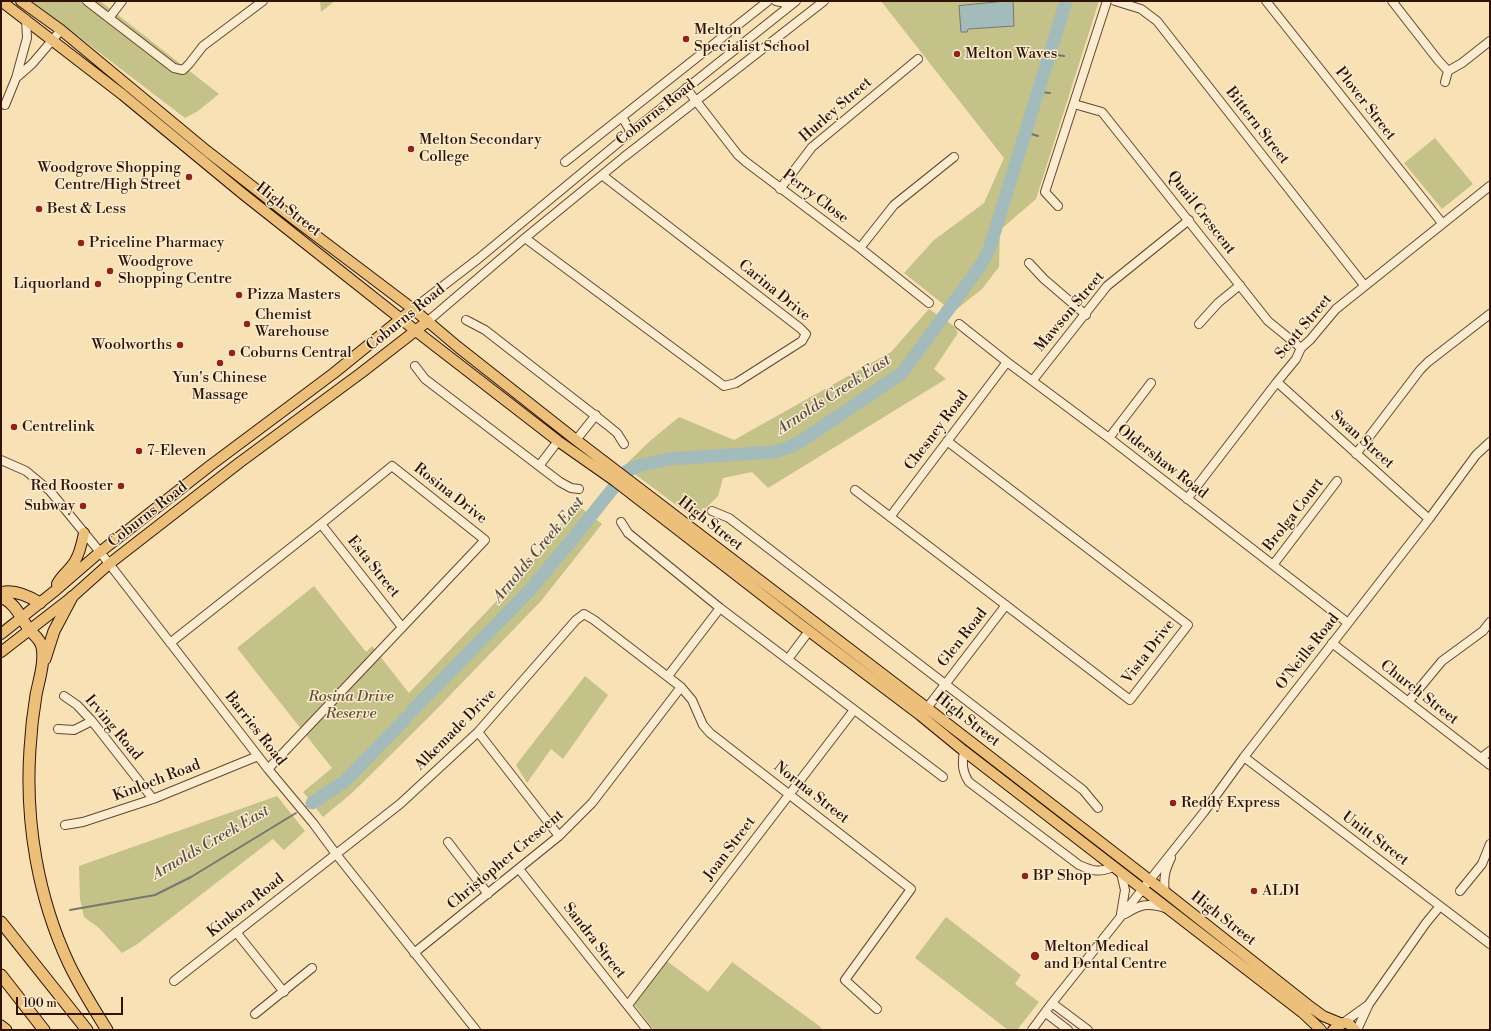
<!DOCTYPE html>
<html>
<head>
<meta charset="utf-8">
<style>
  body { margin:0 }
  #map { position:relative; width:1491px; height:1031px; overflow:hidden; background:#f9e1b6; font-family:"Libre Bodoni",serif }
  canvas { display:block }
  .frame { position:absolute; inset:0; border:2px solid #2f1405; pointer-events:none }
  .scale { position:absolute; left:16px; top:997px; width:107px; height:18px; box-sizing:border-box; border:2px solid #2f1405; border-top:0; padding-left:5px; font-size:12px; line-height:14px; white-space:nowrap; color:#2f1405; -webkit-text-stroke:3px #fbecd0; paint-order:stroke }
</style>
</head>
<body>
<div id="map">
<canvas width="1491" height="1031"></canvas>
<div class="frame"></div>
<div class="scale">100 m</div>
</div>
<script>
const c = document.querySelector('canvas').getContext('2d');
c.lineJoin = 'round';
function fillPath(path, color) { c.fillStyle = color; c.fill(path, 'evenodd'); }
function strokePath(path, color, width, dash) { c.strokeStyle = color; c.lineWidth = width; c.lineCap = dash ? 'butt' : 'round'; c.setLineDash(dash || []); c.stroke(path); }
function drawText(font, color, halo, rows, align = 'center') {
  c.font = font + ' "Libre Bodoni",serif'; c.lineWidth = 3; c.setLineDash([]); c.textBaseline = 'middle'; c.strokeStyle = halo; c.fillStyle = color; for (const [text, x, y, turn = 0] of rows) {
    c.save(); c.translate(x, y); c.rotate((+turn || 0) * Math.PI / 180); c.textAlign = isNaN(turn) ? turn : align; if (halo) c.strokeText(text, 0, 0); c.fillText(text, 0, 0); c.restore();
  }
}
fillPath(new Path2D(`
  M32,1H100L219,94L198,111L185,118Z
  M320,1H335L321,12Z
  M881,1H1099L1036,199L1000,230L999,267L982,289L953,312L904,273L934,240L984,203L1004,158Z
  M1435,138L1473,184L1442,209L1404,163Z
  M929,309L954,326L958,333L934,369L946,379L768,488L752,472L723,478L718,496L695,519L624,466L650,441L679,417L734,440L891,352Z
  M576,504L602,524L541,601L428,718L352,793L323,817L303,792L332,768L237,648L314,586L366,652L372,646L409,693L528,568Z
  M585,676L608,695L563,759L551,749L527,783L516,765Z
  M277,796L305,831L284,850L273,839L136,945L122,953L99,928L84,917L80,899L79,866Z
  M946,917L1021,975L1015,984L1039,1002L1017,1030H1008L915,958Z
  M667,961L708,992L732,962L822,1028L819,1030H654L634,1004Z`), '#c4c189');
const water = new Path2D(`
  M1006,1H1013L1014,26L968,29L967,32H961L959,6Z`);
fillPath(water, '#a3bbba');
strokePath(water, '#757872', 1);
strokePath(new Path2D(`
  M1051,35L1053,44
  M1050,54L1064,56
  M1038,92L1050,93
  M1025,132L1038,136
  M307,806L312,803
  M70,910L155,895L191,877L296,813`), '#757872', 2);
strokePath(new Path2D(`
  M412,711L529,591L570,542L627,471L638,466L669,459L773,452L787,448L800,442L902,373L981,265L989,250L1066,1
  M312,803L345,781L407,717`), '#a3bbba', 13);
const minor = new Path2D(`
  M87,1L174,68L183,70L189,64L203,46L263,1
  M776,1L785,3H793
  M1115,1L1141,9L1157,21L1364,285
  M1266,1L1442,223
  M1392,1L1438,60L1448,71L1462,63L1490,41
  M109,18L122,1
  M16,78L32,64L61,30
  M1445,82L1448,71
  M686,88L738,155L746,162L860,248L929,303
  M1074,104L1102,112L1268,321L1301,348
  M5,105L16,78L27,38L26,19
  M622,117L631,132
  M565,162L768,1
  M780,189L812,147L918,59
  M1058,206L1045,192L1107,1
  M525,238L724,386L736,383L802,341L806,334L800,328L602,175
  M860,248L894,205L954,157
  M1029,263L1044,279L1086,315
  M413,309L478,259L624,138L796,1
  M466,320L485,330L606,424L617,433L624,444
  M428,321L525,238L624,157L824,1
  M959,324L1007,362L1109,438L1348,623
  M1199,324L1218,303L1240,285
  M415,366L425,379L560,482L571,488L579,489
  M1033,380L1107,286L1189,220
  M1277,382L1429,519
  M1109,438L1151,383
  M576,440L596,415
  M1356,454L1420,370L1428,362L1490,314
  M1,460L26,471L50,491L100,552L268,769L313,823L336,854L476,1030
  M539,466L558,441
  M855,490L1130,700L1188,625L947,441
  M1187,499L1277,382L1296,359L1301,348L1310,340L1336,309L1490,186
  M712,511L729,518L1083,790L1098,808
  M890,517L1007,362
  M621,522L628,533L720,608L943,777
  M321,524L402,627
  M1273,565L1337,481
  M170,643L321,524L392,466L485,540L268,769
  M1332,643L1490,765
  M788,659L809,631
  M668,676L720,608
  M64,696L77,705L92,721L153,799
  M1408,702L1442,661L1483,631L1490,622
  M927,708L1006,605
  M58,729L74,730L92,721
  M478,732L559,836
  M964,751C962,763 962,772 969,782L1079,865C1093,871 1099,873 1113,867
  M1244,757L1490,944
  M1481,758L1490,751
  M65,825L83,822L153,799L258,756
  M448,842L488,894
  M519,869L647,1030
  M1121,873L1125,890L1121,914
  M1460,891L1482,864L1490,844
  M1165,892C1163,879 1165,870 1171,858
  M1125,914C1140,905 1147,902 1165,908
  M236,932L284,992
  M414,953L559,836L592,803L681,687
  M174,981L400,804L478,732L576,620L584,614L594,620L681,687L692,700L703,725L710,733L911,889L845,980L877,1009
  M1052,1003L1088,1030
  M628,1005L854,710
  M1046,1013L1068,1030
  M255,1014L312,968
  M1343,1023L1368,1005
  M1032,1030L1052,1003L1204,812L1244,757L1429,519L1476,455L1490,442
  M1357,1030L1369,1004L1426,923L1440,906`);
const major = new Path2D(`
  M1,1L123,95L243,194L425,338L558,441L615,481L797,622L920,715L964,751L1303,1013L1321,1030
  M21,1L61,30L207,151L294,219L413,309L458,347L576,440L927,708L1165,892L1308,1005L1323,1016L1340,1023
  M57,584C61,575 70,570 75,561C80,553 82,543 84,533
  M1,634L56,590L100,552L211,465L334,373L413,309
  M1,652L72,597L109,564L239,463L361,373L428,321
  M1333,1030L1343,1023H1348L1355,1030`);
const highway = new Path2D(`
  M1,593C13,589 30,597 40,603
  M1,597C15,603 20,616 28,628C33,635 40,638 42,647C45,662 39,680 36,695C33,713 31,731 30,749C25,822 38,898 69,964C80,987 94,1009 107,1030
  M45,659L54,631L72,597
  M1,922L87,1030
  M1,975L44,1030
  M1,1026L6,1030`);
strokePath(minor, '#624731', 10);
strokePath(major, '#2f1405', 12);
strokePath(highway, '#2f1405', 13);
strokePath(minor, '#fbecd0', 8);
strokePath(major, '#ecc07b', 10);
strokePath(highway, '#ecc07b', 11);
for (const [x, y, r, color] of [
  [686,39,4,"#8f2418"],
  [957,54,4,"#8f2418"],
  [411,149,4,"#8f2418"],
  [189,177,4,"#8f2418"],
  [39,209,4,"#8f2418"],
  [81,243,4,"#8f2418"],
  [110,271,4,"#8f2418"],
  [98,284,4,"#8f2418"],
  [239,295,4,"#8f2418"],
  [247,324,4,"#8f2418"],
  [180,345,4,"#8f2418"],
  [232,353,4,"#8f2418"],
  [220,363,4,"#8f2418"],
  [14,427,4,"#8f2418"],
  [139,451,4,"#8f2418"],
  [121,486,4,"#8f2418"],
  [83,506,4,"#8f2418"],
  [1173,803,4,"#8f2418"],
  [1025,876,4,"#8f2418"],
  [1254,891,4,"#8f2418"],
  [1035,956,5,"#8f2418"]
]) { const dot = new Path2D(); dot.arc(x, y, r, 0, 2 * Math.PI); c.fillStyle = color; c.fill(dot); strokePath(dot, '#fbecd0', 1.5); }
drawText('15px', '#2f1405', '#fbecd0', [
  ["Melton",694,30],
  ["Specialist School",694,47],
  ["Melton Waves",965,54],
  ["Melton Secondary",419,140],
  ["College",419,157],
  ["Woodgrove Shopping",181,168,"right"],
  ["Centre/High Street",181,185,"right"],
  ["Best & Less",47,209],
  ["Priceline Pharmacy",89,243],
  ["Woodgrove",118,262],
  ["Shopping Centre",118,279],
  ["Liquorland",90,284,"right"],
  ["Pizza Masters",247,295],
  ["Chemist",255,315],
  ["Warehouse",255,332],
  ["Woolworths",172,345,"right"],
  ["Coburns Central",240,353],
  ["Yun's Chinese",220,378,"center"],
  ["Massage",220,395,"center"],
  ["Centrelink",22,427],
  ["7-Eleven",147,451],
  ["Red Rooster",113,486,"right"],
  ["Subway",75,506,"right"],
  ["Reddy Express",1181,803],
  ["BP Shop",1033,876],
  ["ALDI",1262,891],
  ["Melton Medical",1044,947],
  ["and Dental Centre",1044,964]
], 'left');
drawText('15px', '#2f1405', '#fbecd0', [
  ["Plover Street",1365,104,52],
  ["Hurley Street",836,110,-41],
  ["Coburns Road",656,113,-38],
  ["Bittern Street",1257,126,52],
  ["Perry Close",815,197,37],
  ["High Street",288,210,38],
  ["Quail Crescent",1201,213,52],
  ["Carina Drive",774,291,39],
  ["Mawson Street",1070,312,-50],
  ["Coburns Road",406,318,-39],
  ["Scott Street",1304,327,-50],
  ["Chesney Road",937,431,-53],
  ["Swan Street",1362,440,42],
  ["Oldershaw Road",1162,462,38],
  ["Rosina Drive",450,494,38],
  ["Coburns Road",148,515,-38],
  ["Brolga Court",1294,515,-52],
  ["High Street",710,524,38],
  ["Esta Street",373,567,51],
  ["Glen Road",963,638,-52],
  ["Vista Drive",1149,652,-53],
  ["O'Neills Road",1308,652,-52],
  ["Church Street",1419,693,38],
  ["High Street",967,720,38],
  ["Irving Road",113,728,50],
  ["Barries Road",255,729,52],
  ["Alkemade Drive",456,730,-45],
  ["Kinloch Road",157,781,-21],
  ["Norma Street",811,793,38],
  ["Unitt Street",1375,839,37],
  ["Joan Street",730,849,-53],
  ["Christopher Crescent",506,860,-40],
  ["Kinkora Road",246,906,-38],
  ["High Street",1223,919,38],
  ["Sandra Street",594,941,52]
]);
drawText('italic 15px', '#635133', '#fbecd0', [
  ["Rosina Drive",351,697],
  ["Reserve",351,714]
]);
drawText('italic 16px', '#584e44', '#fbecd0', [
  ["Arnolds Creek East",834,395,-33],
  ["Arnolds Creek East",539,550,-50],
  ["Arnolds Creek East",211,843,-30]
]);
</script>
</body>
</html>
